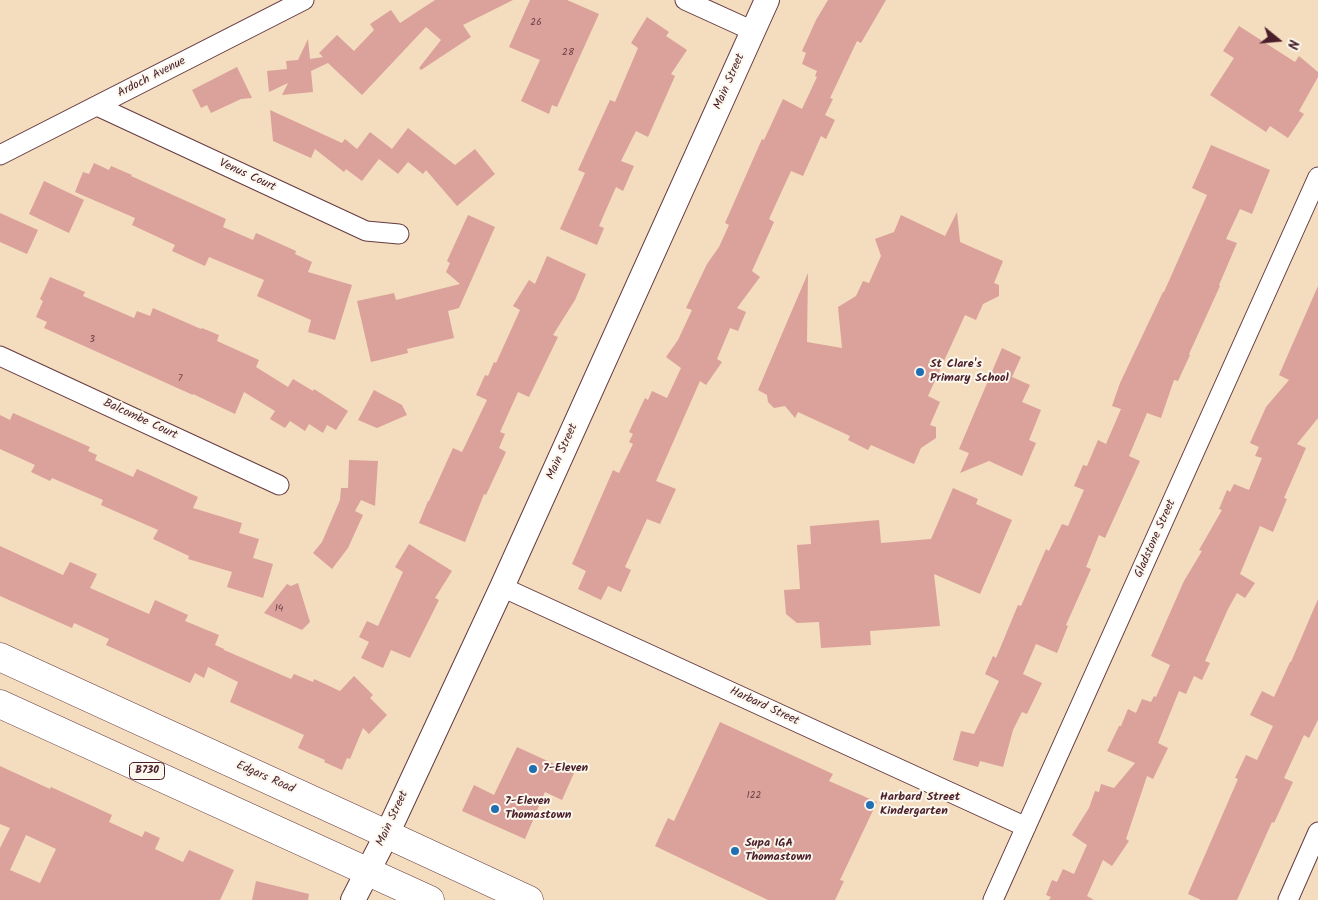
<!DOCTYPE html>
<html>
<head>
<meta charset="utf-8">
<style>
  body { margin:0 }
  #map { position:relative; width:1318px; height:900px; overflow:hidden; background:#f4dcbe; font-family:Kalam,sans-serif }
  canvas { display:block }
  .north { position:absolute; left:1253px; top:15px; width:50px; height:50px; -webkit-text-stroke:4px #fbf7ec; paint-order:stroke; rotate:107deg; font-size:14px; font-weight:700; line-height:20px; text-align:center; color:#4a1f2b }
  .north::after { content:''; display:block; margin:auto; width:18px; height:22px; background:#4a1f2b; clip-path:polygon(50% 0,100% 100%,50% 72%,0 100%) }
</style>
</head>
<body>
<div id="map">
<canvas width="1318" height="900"></canvas>
<div class="north">N</div>
</div>
<script>
const c = document.querySelector('canvas').getContext('2d');
c.lineJoin = 'round';
function fillPath(path, color) { c.fillStyle = color; c.fill(path, 'evenodd'); }
function strokePath(path, color, width, dash) { c.strokeStyle = color; c.lineWidth = width; c.lineCap = dash ? 'butt' : 'round'; c.setLineDash(dash || []); c.stroke(path); }
function drawText(font, color, halo, rows, align = 'center') {
  c.font = font + ' Kalam,sans-serif'; c.lineWidth = 4; c.setLineDash([]); c.textBaseline = 'middle'; c.strokeStyle = halo; c.fillStyle = color; for (const [text, x, y, turn = 0] of rows) {
    c.save(); c.translate(x, y); c.rotate((+turn || 0) * Math.PI / 180); c.textAlign = isNaN(turn) ? turn : align; if (halo) c.strokeText(text, 0, 0); c.fillText(text, 0, 0); c.restore();
  }
}
fillPath(new Path2D(`
  M435,0H513L463,25L471,37L421,70L419,68L441,40L426,27L362,95L328,63L311,71L313,92L282,95L288,83L269,92L267,71L287,69L286,61L298,60L308,39L310,59L323,57L319,53L337,35L354,51L374,30L370,24L391,10L400,23Z
  M530,0H567L599,14L557,107L552,105L549,114L521,101L540,60L509,47Z
  M828,0H886L861,43L857,41L830,98L833,99L825,115L835,120L826,139L821,136L803,176L791,171L769,219L774,222L752,271L760,277L737,308L746,312L738,331L730,328L717,359L722,362L706,385L700,381L656,481L676,489L660,524L647,519L625,567L631,570L621,592L608,586L601,600L578,589L586,571L572,564L613,470L619,473L633,444L629,442L633,434L629,432L645,398L648,400L652,391L667,398L681,368L666,357L678,340L692,310L686,308L707,264L719,247L729,225L725,223L762,139L764,140L783,99L802,109L817,77L815,76L817,71L802,64L806,53L802,51L816,20Z
  M647,17L669,32L666,36L687,50L671,74L675,76L648,137L636,131L621,161L634,166L623,191L616,187L599,226L604,228L597,245L560,229L585,173L578,170L610,100L615,102L638,48L631,43Z
  M1239,26L1295,62L1299,56L1318,72V77L1299,111L1304,114L1288,138L1270,126L1266,132L1210,95L1234,58L1223,51Z
  M237,67L252,98L241,99L211,113L207,105L201,108L192,90Z
  M270,110L342,143L345,139L357,149L370,132L392,149L408,128L455,165L475,149L495,174L457,206L426,170L423,174L408,162L398,174L379,159L362,181L346,169L344,172L315,149L311,158L273,141Z
  M1211,145L1270,170L1258,199L1252,214L1240,209L1226,239L1237,243L1219,285L1220,286L1189,354L1190,355L1178,381L1174,380L1161,418L1147,413L1129,456L1140,461L1105,538L1099,535L1086,567L1091,569L1066,625L1068,626L1057,653L1036,644L1023,674L1042,683L1027,714L1022,712L1013,730L1003,767L980,761L978,767L953,760L961,731L974,734L999,681L985,674L993,656L996,658L1018,605L1021,606L1046,549L1049,551L1062,524L1068,526L1084,490L1074,486L1083,465L1087,466L1098,440L1106,444L1121,409L1112,406L1120,383L1163,292H1164L1207,195L1192,188Z
  M94,163L109,170L111,166L132,175L131,176L226,219L223,227L253,240L256,233L296,251L295,254L312,262L308,272L352,285L335,340L308,332L311,320L257,296L264,280L209,257L205,266L172,251L175,245L132,225L135,218L75,192L83,172L89,174Z
  M44,181L84,200L69,233L29,214Z
  M957,212L960,242L1003,261L994,283L999,285V296L983,304L976,320L965,315L928,396L940,402L930,425L936,427V438L921,448L914,464L871,445L868,450L848,440L850,436L798,412L795,418L785,406L774,408L768,402L767,395L758,390L808,273L807,342L842,348L838,307L856,296L863,281L869,283L881,256L875,239L894,232L901,215L945,236Z
  M0,213L38,230L27,254L0,242Z
  M468,215L495,227L459,308L448,311L454,338L407,349L408,353L371,362L357,301L394,293L396,300L460,284L446,272L450,263L447,261Z
  M547,256L586,274L575,300L553,335L558,337L529,397L518,392L500,432L505,434L499,448L506,452L486,495L484,494L465,542L419,523L428,501H429L453,448L462,452L487,400L476,395L485,375L488,376L494,362L496,363L520,310L513,306L529,280L535,284Z
  M50,277L85,292L83,296L134,318L137,311L150,316L153,308L201,329L202,328L219,335L217,341L259,360L256,367L288,387L293,379L313,391L314,389L348,411L336,430L327,425L323,433L309,424L305,431L290,421L285,428L270,419L275,411L244,392L235,414L193,394V395L44,328L47,322L36,317L43,301L40,299Z
  M1318,286V418L1297,444L1306,448L1284,498L1287,499L1273,532L1260,526L1240,574L1255,583L1245,598L1237,593L1228,609L1205,661L1210,663L1202,680L1194,676L1186,694L1179,691L1158,743L1168,748L1153,779L1147,776L1126,839L1129,841L1112,866L1103,860L1087,896L1094,900H1049L1051,897L1046,895L1052,880L1057,882L1063,869L1074,874L1087,845L1072,835L1089,808L1095,791L1099,792L1101,784L1114,788L1135,763L1107,751L1119,726H1121L1128,709L1136,713L1142,699L1151,702L1154,696L1156,697L1170,665L1151,656L1184,581L1202,551L1199,550L1222,510L1219,509L1227,490L1230,492L1234,484L1249,490L1262,458L1255,456L1259,447L1250,443L1266,407L1289,380L1279,375Z
  M1002,348L1021,357L1012,377L1030,385L1022,402L1041,410L1029,440L1036,443L1022,476L989,461L960,473L969,453L959,449Z
  M374,390L402,405L407,415L377,428L358,420Z
  M13,413L90,447L88,451L97,455L95,460L133,477L137,469L198,497L193,508L242,523L239,533L259,539L253,558L273,564L263,598L227,587L232,572L188,559L189,556L153,539L158,530L101,505L103,500L52,478L50,481L31,472L35,465L0,449V415L10,420Z
  M349,460L378,461L375,506L361,500L355,511L363,515L348,548L332,569L313,553L322,542L340,500L341,488H348Z
  M953,488L978,499L976,504L1012,520L980,594L934,574L940,626L870,631L871,645L821,648L819,622L797,623L786,614L784,590L800,589L797,545L811,544L810,526L879,520L881,543L931,539Z
  M409,544L452,571L435,598L439,600L410,658L391,650L383,668L361,658L369,642L359,637L367,621L378,626L403,572L395,567Z
  M0,546L63,575L70,562L97,574L90,588L149,614L155,600L188,615L185,621L219,635L215,645L224,649V650L291,679L294,674L313,682L314,679L340,691L354,676L373,695L370,698L387,715L369,734L363,728L350,759L347,758L342,770L324,762L325,760L298,748L304,735L230,702L238,682L208,667L204,678L195,673L190,683L106,645L109,639L74,623L72,628L0,596Z
  M298,583L310,622L302,630L264,613L287,584L291,586Z
  M1318,599V720L1309,738L1304,735L1284,778L1293,782L1274,823L1272,822L1237,900H1201L1188,894L1238,779L1235,778L1246,755L1257,760L1273,726L1250,715L1262,691L1274,697L1290,662H1291Z
  M720,722L833,774L829,781L877,802L840,880L844,881L835,900H768L655,846L668,818L674,821Z
  M517,747L574,773L562,800L545,792L525,839L462,811L474,785L494,795Z
  M0,766L50,789L51,787L112,815L109,822L142,837L145,831L160,838L155,849L183,862L189,850L234,870L220,900H0V848L10,828L0,824ZM26,835L56,849L40,883L10,870Z
  M256,881L309,894L308,900H252Z`), '#dba19b');
const minor = new Path2D(`
  M685,0L753,31
  M97,106L366,231L399,234
  M0,155L304,0
  M0,356L279,485
  M502,587L1026,827
  M993,900L1318,177
  M1288,900L1318,832`);
const tertiary = new Path2D(`
  M353,900L387,834L502,587L767,0`);
const primary = new Path2D(`
  M0,657L356,820L529,900
  M0,704L430,900`);
strokePath(minor, '#643b41', 21);
strokePath(tertiary, '#643b41', 26);
strokePath(primary, '#643b41', 29);
strokePath(minor, '#fff', 19);
strokePath(tertiary, '#fff', 24);
strokePath(primary, '#fff', 28);
for (const [x, y, r, color] of [
  [920,372,5,"#1f6fb2"],
  [533,769,5,"#1f6fb2"],
  [870,805,5,"#1f6fb2"],
  [495,809,5,"#1f6fb2"],
  [735,851,5,"#1f6fb2"]
]) { const dot = new Path2D(); dot.arc(x, y, r, 0, 2 * Math.PI); c.fillStyle = color; c.fill(dot); strokePath(dot, '#fbf7ec', 2); }
drawText('10px', '#6e4047', null, [
  ["26",536,23],
  ["28",568,53],
  ["3",92,340],
  ["7",180,379],
  ["14",279,609],
  ["122",754,796]
]);
for (const [x, y, w] of [
  [147,771,35]
]) { const box = new Path2D(); box.roundRect(x - w / 2, y - 8.5, w, 17, 4); c.fillStyle = '#fbf7ec'; c.fill(box); strokePath(box, '#4a1f2b', 1); }
drawText('bold 11px', '#4a1f2b', null, [
  ["B730",147,771]
]);
drawText('12px', '#4a1f2b', '#fbf7ec', [
  ["Ardoch Avenue",152,78,-27],
  ["Main Street",730,82,-66],
  ["Venus Court",247,176,25],
  ["Balcombe Court",140,420,25],
  ["Main Street",563,452,-66],
  ["Gladstone Street",1156,539,-66],
  ["Harbard Street",764,707,25],
  ["Edgars Road",265,778,24],
  ["Main Street",393,819,-65]
]);
drawText('bold 12px', '#4a1f2b', '#fbf7ec', [
  ["St Clare's",930,365],
  ["Primary School",930,379],
  ["7-Eleven",543,769],
  ["Harbard Street",880,798],
  ["Kindergarten",880,812],
  ["7-Eleven",505,802],
  ["Thomastown",505,816],
  ["Supa IGA",745,844],
  ["Thomastown",745,858]
], 'left');
</script>
</body>
</html>
